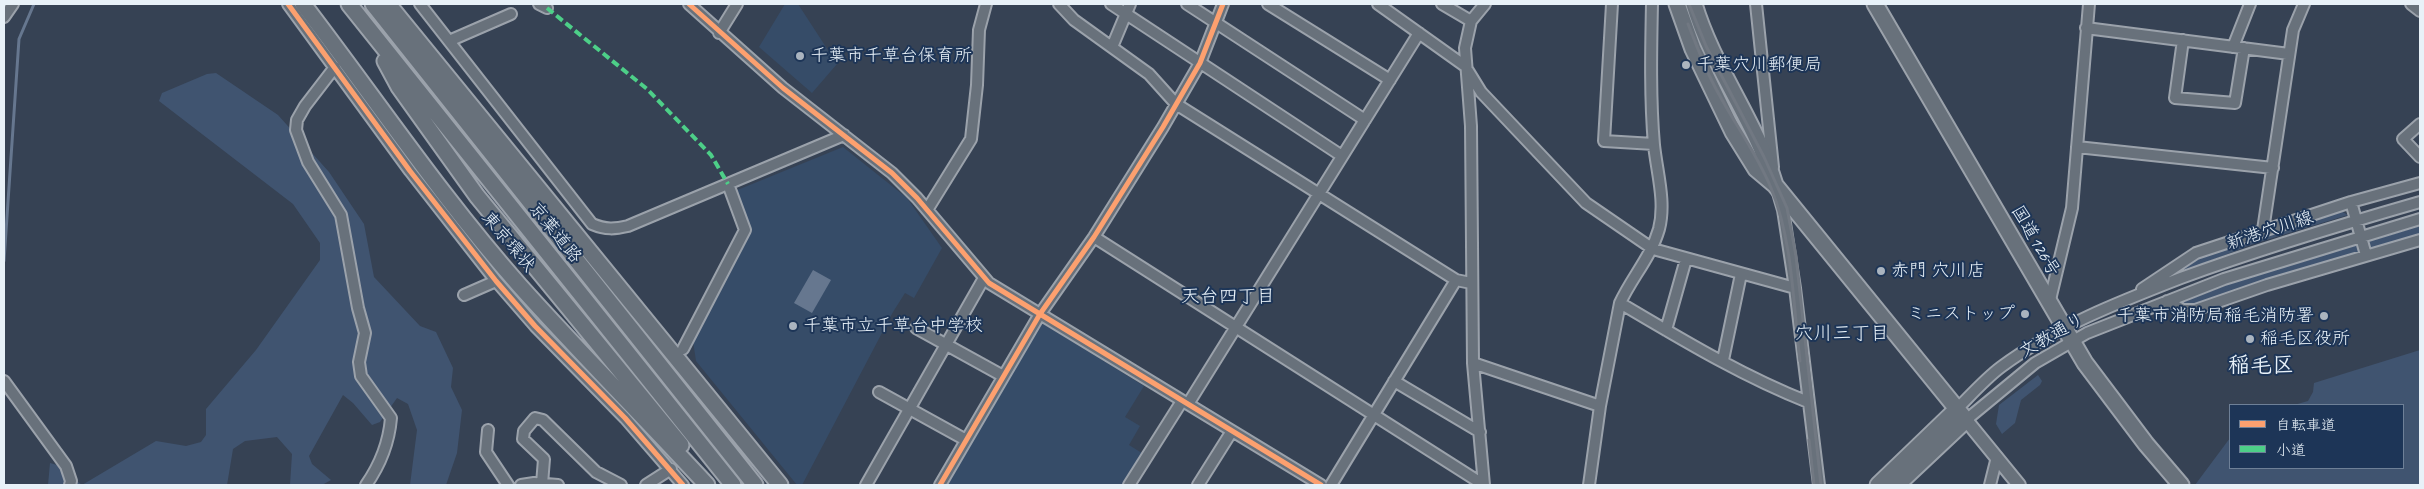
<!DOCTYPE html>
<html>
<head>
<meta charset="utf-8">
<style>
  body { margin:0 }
  #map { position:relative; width:2424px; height:489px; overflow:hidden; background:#364254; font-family:Caveat,"Klee One",sans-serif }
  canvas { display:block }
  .frame { position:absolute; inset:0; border:5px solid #e8f1f8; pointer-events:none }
  .legend { position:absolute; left:2229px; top:404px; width:175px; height:65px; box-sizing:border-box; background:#1d3557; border:1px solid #6e8097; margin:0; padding:6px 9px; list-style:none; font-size:15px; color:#e8f1f8 }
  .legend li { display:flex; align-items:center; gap:10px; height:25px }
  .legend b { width:25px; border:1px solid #6e8097 }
</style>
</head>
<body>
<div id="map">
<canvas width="2424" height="489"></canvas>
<div class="frame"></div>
<ul class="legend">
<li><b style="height:6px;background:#fca06f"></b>自転車道</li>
<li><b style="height:6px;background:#4dcf88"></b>小道</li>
</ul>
</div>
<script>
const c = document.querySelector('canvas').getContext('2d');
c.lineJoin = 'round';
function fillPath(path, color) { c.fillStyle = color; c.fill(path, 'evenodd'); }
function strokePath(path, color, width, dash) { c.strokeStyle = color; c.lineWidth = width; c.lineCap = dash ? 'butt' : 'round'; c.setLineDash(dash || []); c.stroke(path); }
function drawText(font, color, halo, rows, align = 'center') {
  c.font = font + ' Caveat,"Klee One",sans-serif'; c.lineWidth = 4; c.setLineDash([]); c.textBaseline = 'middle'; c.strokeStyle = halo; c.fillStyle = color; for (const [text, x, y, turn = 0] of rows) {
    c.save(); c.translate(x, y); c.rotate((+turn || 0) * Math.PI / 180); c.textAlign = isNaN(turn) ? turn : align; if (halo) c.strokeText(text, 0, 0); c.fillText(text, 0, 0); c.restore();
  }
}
fillPath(new Path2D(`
  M785,4H798L837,64L812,93L759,47Z
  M843,147L907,198L942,248L914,298L905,293L893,312L802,485H797L696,361L693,341L750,228L735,191Z
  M1042,323L1144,386L1125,417L1140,426L1129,445L1145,455L1126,485H945L1037,327Z`), '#364c68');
fillPath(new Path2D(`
  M216,73L278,115L329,172L364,224L374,277L420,326L436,332L453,368L451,387L462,410L457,453L446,485H410L417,430L408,404L397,398L380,422L372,425L353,403L343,395L309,456L312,464L331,480L322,485H290L292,454L277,437L245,441L233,449L227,485H82L156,441L186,446L201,442L206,435V409L256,350L320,260V243L293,204L159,101L162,93L207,74Z
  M2341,211L2348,215L2253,244L2169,277L2197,258L2233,244Z
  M2420,226V235L2408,239L2281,275L2191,307L2185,305L2183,302L2238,281Z
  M2420,350V485H2195L2230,438V468H2403V405H2294L2308,401L2313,392L2314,383Z
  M2038,375L2042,381L2040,385L2021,400L2015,423L2002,434L1996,424L1999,405Z
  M50,463L57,465L82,485H48Z`), '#405470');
fillPath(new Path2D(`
  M813,270L831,280L812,313L794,303Z`), '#66778f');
strokePath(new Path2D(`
  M4,261L19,39L34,4`), '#66778f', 3);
const minor = new Path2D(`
  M288,4L410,171L496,281L535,326L625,418L683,485
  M420,4L592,224C606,230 615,229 628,226L844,135
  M539,4L547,8
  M689,4L783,88L892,173L917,198L989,283L1321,485
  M1059,4L1074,20L1149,74L1176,104L1456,280L1471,283
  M1111,4L1342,156
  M1187,4L1365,120
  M1268,4L1390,80
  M1378,4L1465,66L1481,92L1586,203L1653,249L1795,288
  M1442,4L1471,21
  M1612,4L1604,141L1654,144
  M1756,4L1773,167
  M2411,4L2420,11
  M4,17L13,4
  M2086,28L2289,54
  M719,33L737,4
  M2183,40L2175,98L2235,103L2244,48
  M449,41L511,14
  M1112,47L1130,4
  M2233,47L2250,4
  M335,67L305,106L297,120L296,130L308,162L341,215L358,308L365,333L359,362L361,376L391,418C389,442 380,465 366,485
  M2420,124L2403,139L2420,157
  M2077,147L2273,168
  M1778,193L1783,210L1795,288L1819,485
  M2351,202L2366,255
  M927,210L971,139L977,85L979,30L986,4
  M2263,230L2293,30L2304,4
  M1094,237L1484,485
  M2142,289L2196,253L2351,202L2420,183
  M464,295L496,281
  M2167,301L2183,310H2195L2267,285L2420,240
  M1620,303C1681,339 1742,376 1808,402
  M2049,304L2072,208L2089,4
  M916,328L1003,376
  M1666,330L1686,259
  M683,349L745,230L728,184
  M1723,360L1741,274
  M1473,363L1600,406
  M4,381L66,466L71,481L70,485
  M1394,381L1480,432
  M879,392L966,440
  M1188,404L1419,33
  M1957,409C1971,395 1985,379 2001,367C2055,327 2119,302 2181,278C2260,249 2340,225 2420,202
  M1966,420L2035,363L2087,333L2224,279L2420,219
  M488,430L486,452L508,485
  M542,484L544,459L523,439L524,431L535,418L543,420L596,472L621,485
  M521,485L534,483L558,485
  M646,485L671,469
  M866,485L984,278
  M940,485L1040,314L1094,237L1163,127L1200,63L1223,4
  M1129,485L1182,401
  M1198,485L1232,431
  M1331,485L1456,280
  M1484,485L1473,363L1471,126L1465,48L1471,21L1485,4
  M1589,485L1600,406L1620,303C1632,277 1651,257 1659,229C1666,202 1657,173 1654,145C1650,99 1651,50 1652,4
  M1990,485L1997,457`);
const major = new Path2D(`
  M1966,420L2019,485`);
const highway = new Path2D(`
  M303,4C375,98 441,197 520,286C581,354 645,418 707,485
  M349,4L733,485
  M373,4L755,485
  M388,4L780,485
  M1677,4L1693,49L1733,132L1756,169L1775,185L1966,420L1897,485
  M1694,4C1713,68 1756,121 1775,185
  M1875,4L2085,363L2146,444L2181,485
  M385,61L399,87L477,196L681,445
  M1878,485L1957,409`);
strokePath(minor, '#9ba2ab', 14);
strokePath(major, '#9ba2ab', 16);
strokePath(highway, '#9ba2ab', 19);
strokePath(minor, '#68717b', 10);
strokePath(major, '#68717b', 12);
strokePath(highway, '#68717b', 15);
strokePath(new Path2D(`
  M1689,4L1706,46L1764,157L1787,208L1796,256L1821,485
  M1688,24C1695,42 1702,60 1710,77C1728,115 1755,149 1771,188C1793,241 1793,304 1800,361
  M1809,440L1814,485`), '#717882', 3);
strokePath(new Path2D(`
  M547,8L647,89L711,155L728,184`), '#4dcf88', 4, [8, 4]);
strokePath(new Path2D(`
  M288,4L410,171L496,281L535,326L625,418L683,485
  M689,4L783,88L892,173L917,198L989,283L1321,485
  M940,485L1040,314L1094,237L1163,127L1200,63L1223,4`), '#fca06f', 5);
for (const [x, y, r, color] of [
  [800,56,5,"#aab4bf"],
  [1686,65,5,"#aab4bf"],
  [1881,271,5,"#aab4bf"],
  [2025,314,5,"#aab4bf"],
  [2324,316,5,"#aab4bf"],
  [793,326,5,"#aab4bf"],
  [2250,339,5,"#aab4bf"]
]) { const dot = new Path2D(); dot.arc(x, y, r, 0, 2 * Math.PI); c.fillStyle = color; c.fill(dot); strokePath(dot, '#1d3557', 2); }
drawText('18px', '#e8f1f8', '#1d3557', [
  ["千葉市千草台保育所",810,56],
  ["千葉穴川郵便局",1696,65],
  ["赤門 穴川店",1891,271],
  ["ミニストップ",2015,314,"right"],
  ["千葉市消防局稲毛消防署",2314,316,"right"],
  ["千葉市立千草台中学校",803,326],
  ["稲毛区役所",2260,339]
], 'left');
drawText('18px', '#e8f1f8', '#1d3557', [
  ["新港穴川線",2270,231,-18],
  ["京葉道路",555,233,51],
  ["国道126号",2035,241,60],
  ["東京環状",508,242,50],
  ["文教通り",2052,336,-30]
]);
drawText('19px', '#e8f1f8', '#1d3557', [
  ["天台四丁目",1228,297],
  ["穴川三丁目",1842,334]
]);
drawText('bold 22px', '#e8f1f8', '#1d3557', [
  ["稲毛区",2261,366]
]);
</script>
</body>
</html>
